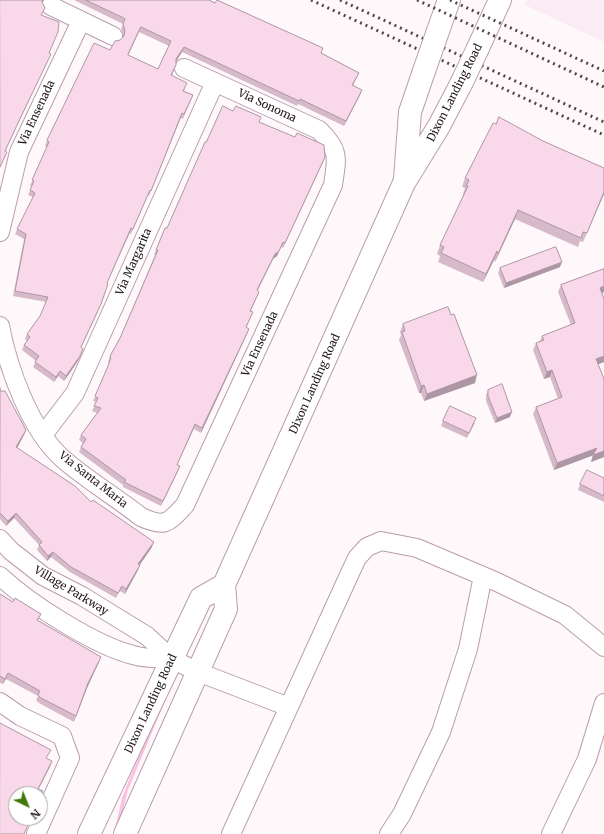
<!DOCTYPE html>
<html>
<head>
<meta charset="utf-8">
<style>
  body { margin:0 }
  #map { position:relative; width:604px; height:834px; overflow:hidden; background:#fef8fb; font-family:Merriweather,serif }
  canvas { display:block }
  .north { position:absolute; left:8px; top:786px; width:40px; height:40px; box-sizing:border-box; background:#fff; border:1px solid #a6a2a4; border-radius:50%; rotate:137deg; font-size:11px; font-weight:700; line-height:16px; text-align:center; color:#21161c }
  .north::after { content:''; display:block; margin:auto; width:14px; height:18px; background:#417808; clip-path:polygon(50% 0,100% 100%,50% 72%,0 100%) }
</style>
</head>
<body>
<div id="map">
<canvas width="604" height="834"></canvas>
<div class="north">N</div>
</div>
<script>
const c = document.querySelector('canvas').getContext('2d');
c.lineJoin = 'round';
function fillPath(path, color) { c.fillStyle = color; c.fill(path, 'evenodd'); }
function strokePath(path, color, width, dash) { c.strokeStyle = color; c.lineWidth = width; c.lineCap = dash ? 'butt' : 'round'; c.setLineDash(dash || []); c.stroke(path); }
function drawText(font, color, halo, rows, align = 'center') {
  c.font = font + ' Merriweather,serif'; c.lineWidth = 3; c.setLineDash([]); c.textBaseline = 'middle'; c.strokeStyle = halo; c.fillStyle = color; for (const [text, x, y, turn = 0] of rows) {
    c.save(); c.translate(x, y); c.rotate((+turn || 0) * Math.PI / 180); c.textAlign = isNaN(turn) ? turn : align; if (halo) c.strokeText(text, 0, 0); c.fillText(text, 0, 0); c.restore();
  }
}
fillPath(new Path2D(`
  M527,0H604V42L525,5Z`), '#fbebf4');
fillPath(new Path2D(`
  M170,689L128,790L117,834H114L122,798L131,775L168,690Z`), '#fcc1e2');
const minor = new Path2D(`
  M51,6L113,36
  M0,232L19,152L81,21
  M0,326C8,368 30,430 63,459C87,480 116,497 141,517C166,528 168,523 185,505L333,185C337,158 340,150 319,130L184,68
  M43,435L75,393L215,82
  M0,539L11,551L43,576L82,596L147,636L172,659L198,672L289,707
  M0,576C30,604 94,645 133,655C145,659 160,658 172,659
  M0,702L20,716L62,736L70,758L36,834
  M231,834L350,573L357,558L367,547L381,541L417,548L497,582L565,615L604,647
  M389,834L402,814L441,732L468,649L483,576
  M551,834L587,759L604,703`);
const secondary = new Path2D(`
  M438,31L449,0
  M478,48L500,0
  M405,179L410,112L424,71
  M89,834L201,598L224,585
  M125,834L226,609L224,585L404,183L439,126L461,84`);
strokePath(minor, '#bb9dad', 20);
strokePath(secondary, '#bb9dad', 24);
strokePath(minor, '#fff', 18);
strokePath(secondary, '#fff', 22);
strokePath(new Path2D(`
  M311,0L604,135
  M340,0L604,122
  M417,0L604,87
  M450,0L604,71`), '#51474c', 3, [2, 4]);
const secondaryBridge = new Path2D(`
  M424,71L438,31
  M461,84L478,48`);
strokePath(secondaryBridge, '#bb9dad', 24, []);
strokePath(secondaryBridge, '#fff', 22);
fillPath(new Path2D(`
  M74,0H209L322,53L359,73L353,86L362,90L360,95L344,126L298,104L297,106L182,52L176,62V65L172,76L185,88L184,91L193,95L191,100L183,119L181,118L149,196L148,195L131,234L130,233L107,283L99,309L81,348V354L78,361L64,381L58,376L54,382L33,367L36,361L22,350L24,345L27,341L25,339L27,334L40,316L46,302L13,296L24,239L15,234L33,197L28,195L32,186H30L47,147L45,146L47,140L110,50L123,37V35L121,29L123,24ZM139,32L169,46L158,69L128,56Z
  M233,111L260,122L323,162L283,248L281,247L277,256L273,259L257,291L259,292L251,311V317L246,328L247,334L201,433L194,429L177,465L180,466L178,471L161,506L123,487V485L79,452L81,447L83,443L79,440L81,435L97,413L92,411L96,402L93,401L108,367L110,362H108L110,356L120,338L155,255H154L156,250L167,228L206,142Z
  M465,178L604,194L583,242L580,241L578,247L515,219L495,262L494,260L483,282L438,262L440,256L437,254L440,245L464,195L463,194L465,188L462,187Z
  M560,267L504,288L498,273L500,268Z
  M604,269V292L602,293L604,299V362L598,364L604,379V457L591,462L593,455L554,470L533,414L536,407L558,399L550,377L544,379L533,350L536,343L540,341L542,336L571,325L558,292L561,285Z
  M403,324L475,383L424,401L421,393H419L399,340L401,335L400,332Z
  M0,388V391L26,430L24,435L17,448L152,547L139,565L138,570L125,594L120,591L116,598L70,572L51,557L47,561L37,550L39,545L14,518L6,526L0,519Z
  M488,390L510,417L495,423L486,401V395Z
  M443,421L475,423L467,438L441,426Z
  M604,478V502L578,490L580,484Z
  M0,594L13,602L41,614L38,620L99,662L87,688L74,722L39,703L36,700L38,696L6,679L3,684L0,683Z`), '#d6bac9');
fillPath(new Path2D(`
  M141,27L139,32L126,60L128,55Z
  M184,47L182,52L174,64L176,59Z
  M51,54L15,130L3,156L17,125Z
  M362,90L360,95L344,126L346,121Z
  M325,157L323,162L283,248L285,243Z
  M604,192V194L583,242L587,233Z
  M518,210L515,219L495,262L498,254Z
  M283,242L277,256L273,259L255,296L257,290L275,254Z
  M497,251L494,260L483,282L486,274Z
  M562,262L560,267L504,288L506,283Z
  M604,286V292L597,295L600,288Z
  M249,329L247,334L201,433L202,428Z
  M83,349L78,361L64,381L66,376Z
  M604,356V362L594,366L596,359Z
  M552,370L550,377L544,379L547,372Z
  M60,371L58,376L54,382L56,377Z
  M477,375L475,383L424,401L427,394Z
  M424,385L421,393H419L421,386Z
  M512,412L510,417L495,423L497,418Z
  M26,430L24,435L15,452L16,447Z
  M597,448L594,455L554,470L557,463Z
  M604,451V457L591,462L593,455Z
  M180,466L178,471L161,506L163,501Z
  M16,513L14,518L6,526L8,521Z
  M154,542L152,547L137,569L138,564Z
  M53,552L51,557L47,561L48,556Z
  M140,565L138,570L125,594L126,589Z
  M101,657L99,662L87,688L74,722L88,683Z
  M8,673L6,679L3,684L5,679Z
  M52,761L50,767L36,794L38,789Z`), '#ae97a4');
const building = new Path2D(`
  M0,0H43L42,2L45,8L41,15L59,22L58,32L49,53L51,54L17,125L5,151L7,152L0,167Z
  M86,0H209L215,3L217,0L323,48L321,53L359,73L352,85L362,90L346,121L300,99L299,101L184,47L176,59V65L171,75L187,83L183,91L193,95L184,114L182,113L151,191L150,190L133,229L131,228L107,283L108,284L101,304L81,347L83,349L80,356L66,376L60,371L56,377L35,362L39,356L24,345L30,337L27,334L40,316L48,297L15,291L26,234L17,229L35,193L30,190L34,181L32,180L49,142L47,140L94,43L110,50L115,41L120,40L124,36L125,30L123,24L125,19ZM141,27L171,41L158,69L128,55Z
  M223,106L233,111L236,106L261,117L259,122L295,137L297,133L324,145L325,157L285,243L283,242L279,251L275,254L257,290L259,292L250,311L253,312L246,327L249,329L202,428L195,424L177,465L180,466L163,501L124,482L126,480L81,447L86,439L81,435L101,408L94,406L98,398L95,396L108,366L111,357L110,356L120,338L158,250H156L165,228H167L205,142H206Z
  M499,117L543,141L604,168V192L587,233L583,232L581,238L518,210L498,254L497,251L486,274L441,253L444,247L440,245L468,186H466L469,180L465,178L493,123L496,124Z
  M556,247L562,262L506,283L500,268Z
  M604,269V286L600,288L604,299V356L596,359L604,379V451L593,455L597,448L557,463L536,407L562,397L552,370L547,372L536,343L544,340L542,336L575,323L561,285Z
  M448,307L451,315L454,314L477,375L427,394L424,385L421,386L402,332L405,331L403,324Z
  M502,384L512,412L497,418L488,396V390Z
  M0,388V391H5L26,430L16,447L75,486L91,502L93,500L154,542L138,564L140,565L126,589L122,586L118,593L71,567L53,552L48,556L39,545L42,542L16,513L8,521L0,513Z
  M450,406L476,418L469,433L443,421Z
  M587,470L604,478V496L580,484Z
  M0,594L13,602L15,598L36,611L41,614L37,620L101,657L88,683L76,716L41,698L38,695L40,691L8,673L5,679L0,676Z
  M0,723L51,750L46,758L52,761L38,789L43,791L40,798V794H16V818H31L24,834H0Z`);
fillPath(building, '#f9d8ea');
strokePath(building, '#ae97a4', 1);
drawText('11px', '#21161c', '#fff', [
  ["Dixon Landing Road",455,93,-63],
  ["Via Sonoma",267,106,25],
  ["Via Ensenada",37,113,-65],
  ["Via Margarita",134,262,-66],
  ["Via Ensenada",260,344,-65],
  ["Dixon Landing Road",315,384,-66],
  ["Via Santa Maria",93,480,38],
  ["Village Parkway",71,591,31],
  ["Dixon Landing Road",151,704,-65]
]);
</script>
</body>
</html>
